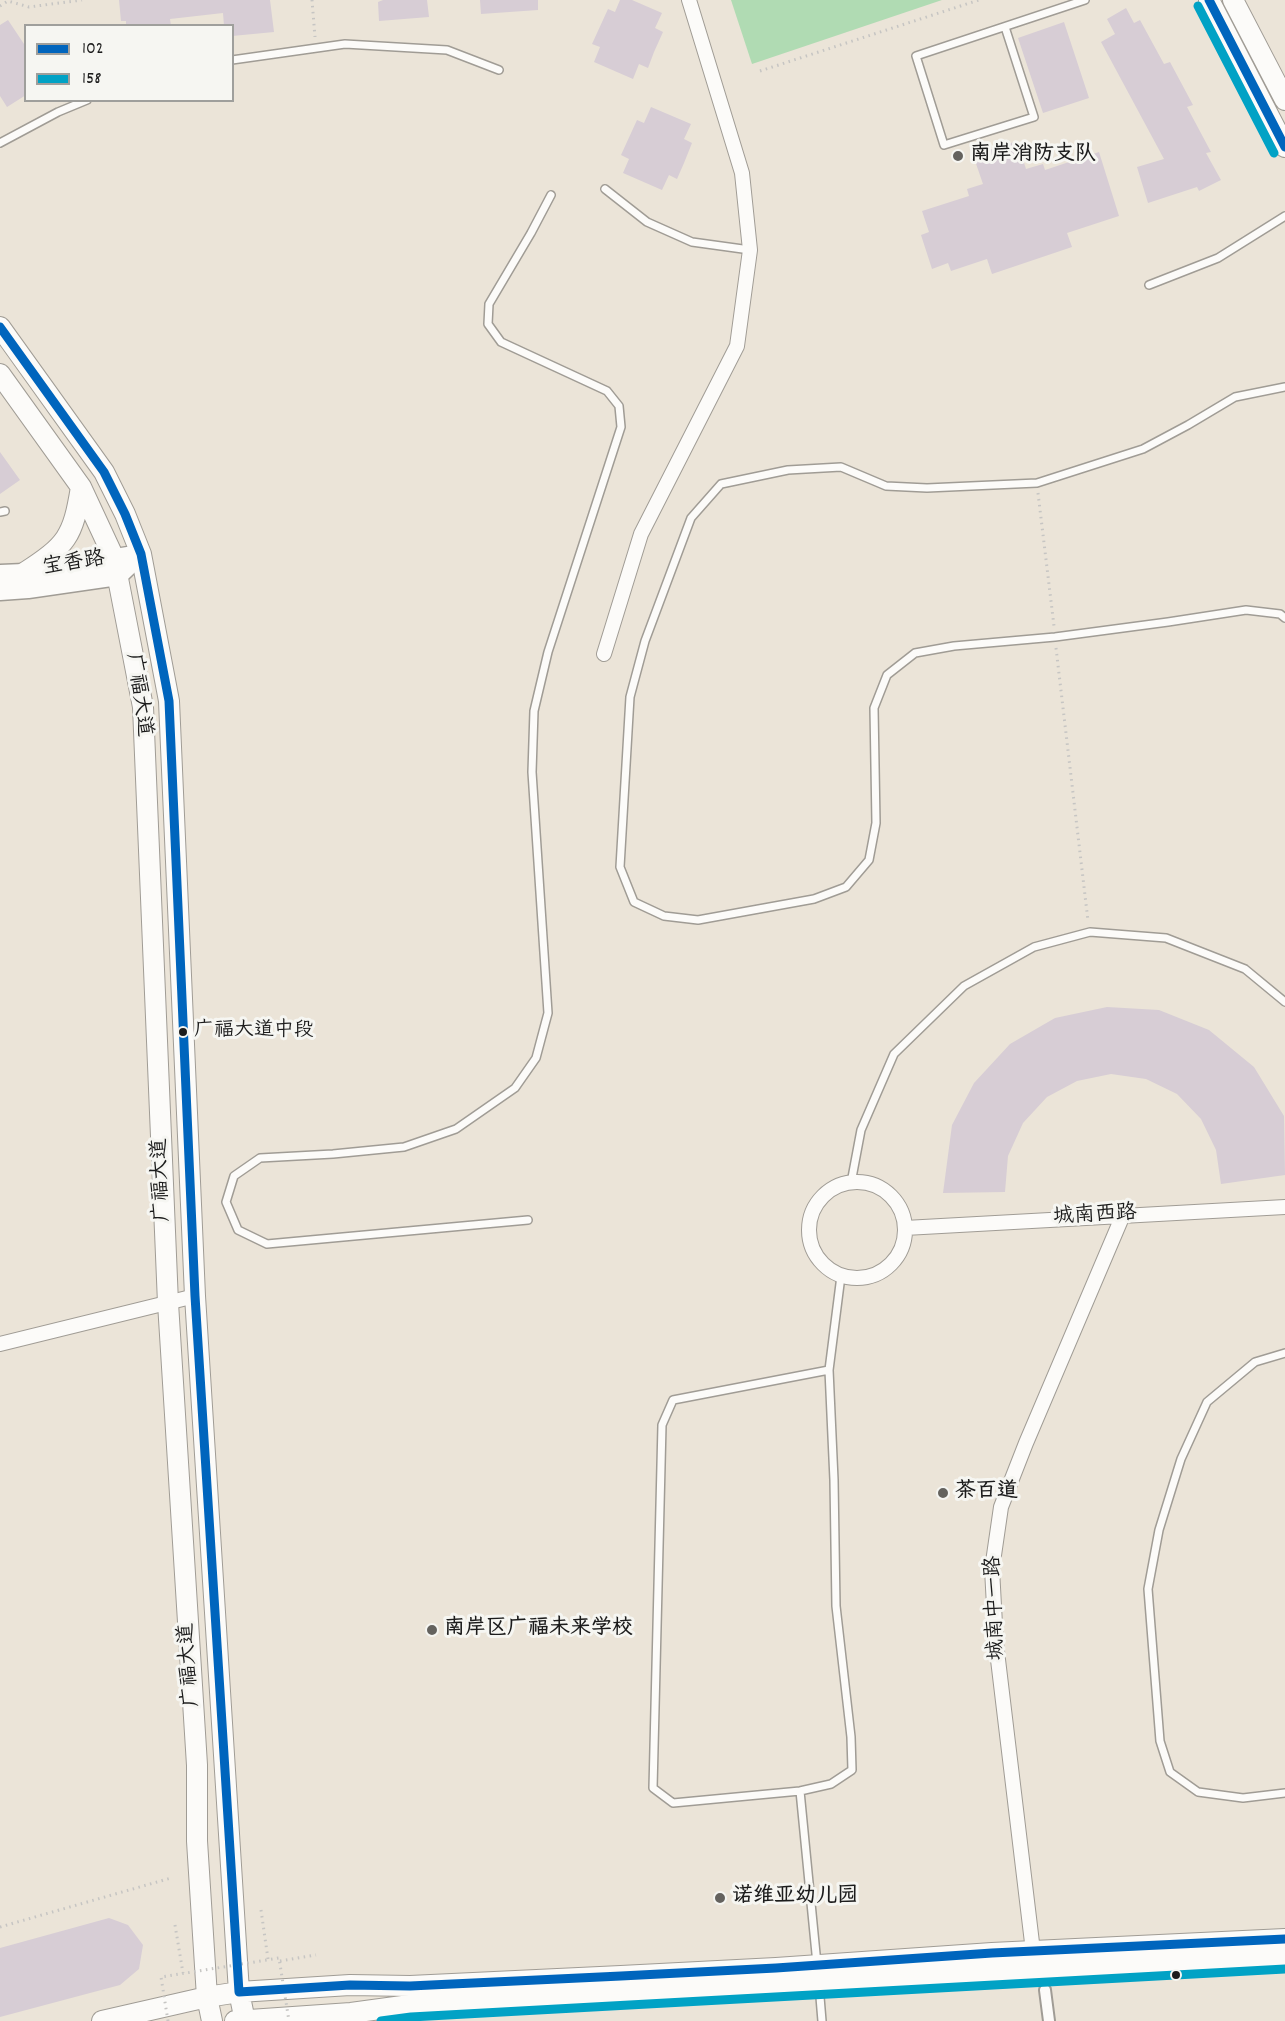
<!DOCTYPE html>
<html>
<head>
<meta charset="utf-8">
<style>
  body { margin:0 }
  #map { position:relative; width:1285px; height:2021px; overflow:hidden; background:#ebe4d8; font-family:Dekko,sans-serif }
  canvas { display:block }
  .legend { position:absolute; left:24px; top:24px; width:210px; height:78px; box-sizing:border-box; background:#f6f6f2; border:2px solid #9f9f9c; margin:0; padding:8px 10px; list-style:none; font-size:18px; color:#1c1c1c }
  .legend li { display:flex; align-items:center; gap:12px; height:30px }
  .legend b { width:30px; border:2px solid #9f9f9c }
</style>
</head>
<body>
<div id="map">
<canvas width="1285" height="2021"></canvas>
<ul class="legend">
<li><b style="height:8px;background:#0065bd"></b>102</li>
<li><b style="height:8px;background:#01a2c5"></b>158</li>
</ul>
</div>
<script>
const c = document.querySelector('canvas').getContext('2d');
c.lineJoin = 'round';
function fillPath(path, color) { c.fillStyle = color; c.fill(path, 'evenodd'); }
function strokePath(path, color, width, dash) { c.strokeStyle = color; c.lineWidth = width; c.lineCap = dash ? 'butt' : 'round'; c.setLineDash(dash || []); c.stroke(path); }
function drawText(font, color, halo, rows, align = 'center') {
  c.font = font + ' Dekko,"LXGW WenKai TC",sans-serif'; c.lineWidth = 6; c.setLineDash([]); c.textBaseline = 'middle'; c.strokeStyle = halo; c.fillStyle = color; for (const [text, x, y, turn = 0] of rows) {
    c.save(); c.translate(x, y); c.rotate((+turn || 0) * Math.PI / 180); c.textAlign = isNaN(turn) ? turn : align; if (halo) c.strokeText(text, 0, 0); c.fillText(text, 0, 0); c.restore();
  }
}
fillPath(new Path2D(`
  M731,0H942L752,64Z`), '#b0dbb3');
fillPath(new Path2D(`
  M119,0H270L274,32L232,36V26H224L223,13L170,19L171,26H126V21H121Z
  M383,0H427L429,17L379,21L378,2Z
  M480,0H538V10L481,14Z
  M620,0H632L662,13L655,28L663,32L654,52L648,68L639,64L633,79L594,62L600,47L592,44L608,9L615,12Z
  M1126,8L1134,23L1140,20L1164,64L1170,62L1193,105L1187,107L1211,152L1206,153L1221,180L1199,191L1197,187L1148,203L1137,167L1164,159L1101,42L1115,34L1107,19Z
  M8,20L26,47V95L7,107L0,96V25Z
  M1064,22L1089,98L1043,113L1018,38Z
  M651,107L691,124L684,139L692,143L684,163L677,179L669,175L662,190L623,173L629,159L621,155L637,120L644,123Z
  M1017,141L1026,169L1043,164L1045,170L1099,152L1119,216L1067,233L1072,247L992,274L987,259L951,271L948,263L932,269L921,235L929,232L922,211L969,196L967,189L983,184L973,155Z
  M0,452L20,480L0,494Z
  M1107,1007L1159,1010L1209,1030L1254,1067L1284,1116L1285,1175L1221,1184L1216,1150L1201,1119L1177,1094L1146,1079L1111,1074L1077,1081L1047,1097L1023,1123L1008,1156L1005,1192L943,1193L952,1125L974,1083L1010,1044L1055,1018Z
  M109,1918L128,1925L143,1945L139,1969L120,1985L0,2017V1948Z`), '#d7cdd5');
const service = new Path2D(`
  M1005,27L1034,117L944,145L916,56L1085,0
  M232,60L345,44L447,50L499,70
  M0,143L58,112L87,100
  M605,189L647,222L692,242L750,250
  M1149,285L1218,258L1285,216
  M1285,387L1235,397L1188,425L1143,449L1037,483L927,488L886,486L841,467L788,470L721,484L691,518L645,641L630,697L620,867L634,902L664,916L698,920L814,899L846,887L869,860L876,823L874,708L887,675L915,653L954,646L1055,637L1168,622L1246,610L1280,614L1285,618
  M0,512L5,511
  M851,1183L861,1130L894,1054L964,986L1034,947L1090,932L1166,938L1245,969L1285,1002
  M528,1220L267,1244L238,1230L226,1202L234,1176L260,1158L333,1154L404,1147L456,1129L515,1088L536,1058L548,1013L532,772L534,711L548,652L621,427L619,406L607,391L501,342L488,324L489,304L531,233L551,195
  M1285,1353L1255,1362L1207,1402L1181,1459L1159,1530L1148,1589L1160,1741L1170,1772L1198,1792L1243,1798L1285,1793
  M829,1370L673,1400L662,1425L653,1788L673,1803L800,1791L831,1784L852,1770L851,1737L836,1606L834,1480L829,1370L841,1276
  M800,1791L817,1964
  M819,1985L822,2021`);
const pedestrian = new Path2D(`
  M1045,1990L1049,2021`);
const minor = new Path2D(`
  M604,654L641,534L737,346L750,250L742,173L689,0
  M809 1230a48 48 0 1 1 96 0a48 48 0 1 1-96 0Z
  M905,1228L1285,1207
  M0,1344L195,1296
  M1033,1951L996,1643L992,1569L1001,1507L1026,1443L1123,1215`);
const tertiary = new Path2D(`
  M0,574L24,573L128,556
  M0,591L28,589L118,576L141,554`);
const secondary = new Path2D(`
  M1209,0L1285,147
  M1233,0L1285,100
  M0,327L104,472L125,514L141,554L169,701L195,1296L239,1992L245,2021
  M0,374L81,487L114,558L143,707L168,1303L197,1765V1841L207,1997L212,2021
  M24,573C67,545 73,537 81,487
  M102,2021L207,1997L239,1992L350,1985L410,1986L621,1976L776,1968L992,1953L1285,1939
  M235,2021L351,2013L410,2005C702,1990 993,1971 1285,1957`);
strokePath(service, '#a09c95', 10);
strokePath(pedestrian, '#a09c95', 14);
strokePath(minor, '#a09c95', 16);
strokePath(tertiary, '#a09c95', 21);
strokePath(secondary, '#a09c95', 22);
strokePath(new Path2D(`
  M312,0L315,37
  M0,6L8,1L29,7L82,0
  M760,71L979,0
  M1038,493L1054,626
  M1056,648L1088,921
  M261,1910L268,1959
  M175,1925L183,1973
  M0,1927L171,1878
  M280,1961L316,1955`), '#c6c5c3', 3, [1.5, 4.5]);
strokePath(service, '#fcfbf9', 7);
strokePath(pedestrian, '#fcfbf9', 10);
strokePath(minor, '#fcfbf9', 14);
strokePath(tertiary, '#fcfbf9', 18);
strokePath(secondary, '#fcfbf9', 20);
strokePath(new Path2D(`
  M168,2021L161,1977L279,1958L289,2021`), '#c6c5c3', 3, [1.5, 4.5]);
strokePath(new Path2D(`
  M1209,0L1285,147
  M0,327L104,472L125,514L141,554L169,701L195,1296L239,1992L350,1985L410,1986L621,1976L776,1968L992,1953L1285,1939`), '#0065bd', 9);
strokePath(new Path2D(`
  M1198,6L1274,153
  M381,2021L411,2017L1285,1969`), '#01a2c5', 9);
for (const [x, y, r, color] of [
  [958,156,6,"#64625e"],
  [183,1032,5,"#1c1c1c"],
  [943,1493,6,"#64625e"],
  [432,1630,6,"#64625e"],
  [720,1898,6,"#64625e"],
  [1176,1975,5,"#1c1c1c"]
]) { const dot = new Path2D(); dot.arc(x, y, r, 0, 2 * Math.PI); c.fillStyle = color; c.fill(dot); strokePath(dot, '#f6f6f2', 2); }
drawText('20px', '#1c1c1c', '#f6f6f2', [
  ["广福大道中段",194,1032]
], 'left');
drawText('bold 21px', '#1c1c1c', '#f6f6f2', [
  ["南岸消防支队",970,156],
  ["茶百道",955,1493],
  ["南岸区广福未来学校",444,1630],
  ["诺维亚幼儿园",732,1898]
], 'left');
drawText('21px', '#1c1c1c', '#f6f6f2', [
  ["宝香路",74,565,-9],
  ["广福大道",137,695,82],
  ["广福大道",163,1180,-92],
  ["城南西路",1095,1217,-3],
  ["城南中一路",997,1608,-92],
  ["广福大道",191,1665,-94]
]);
</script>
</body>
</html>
